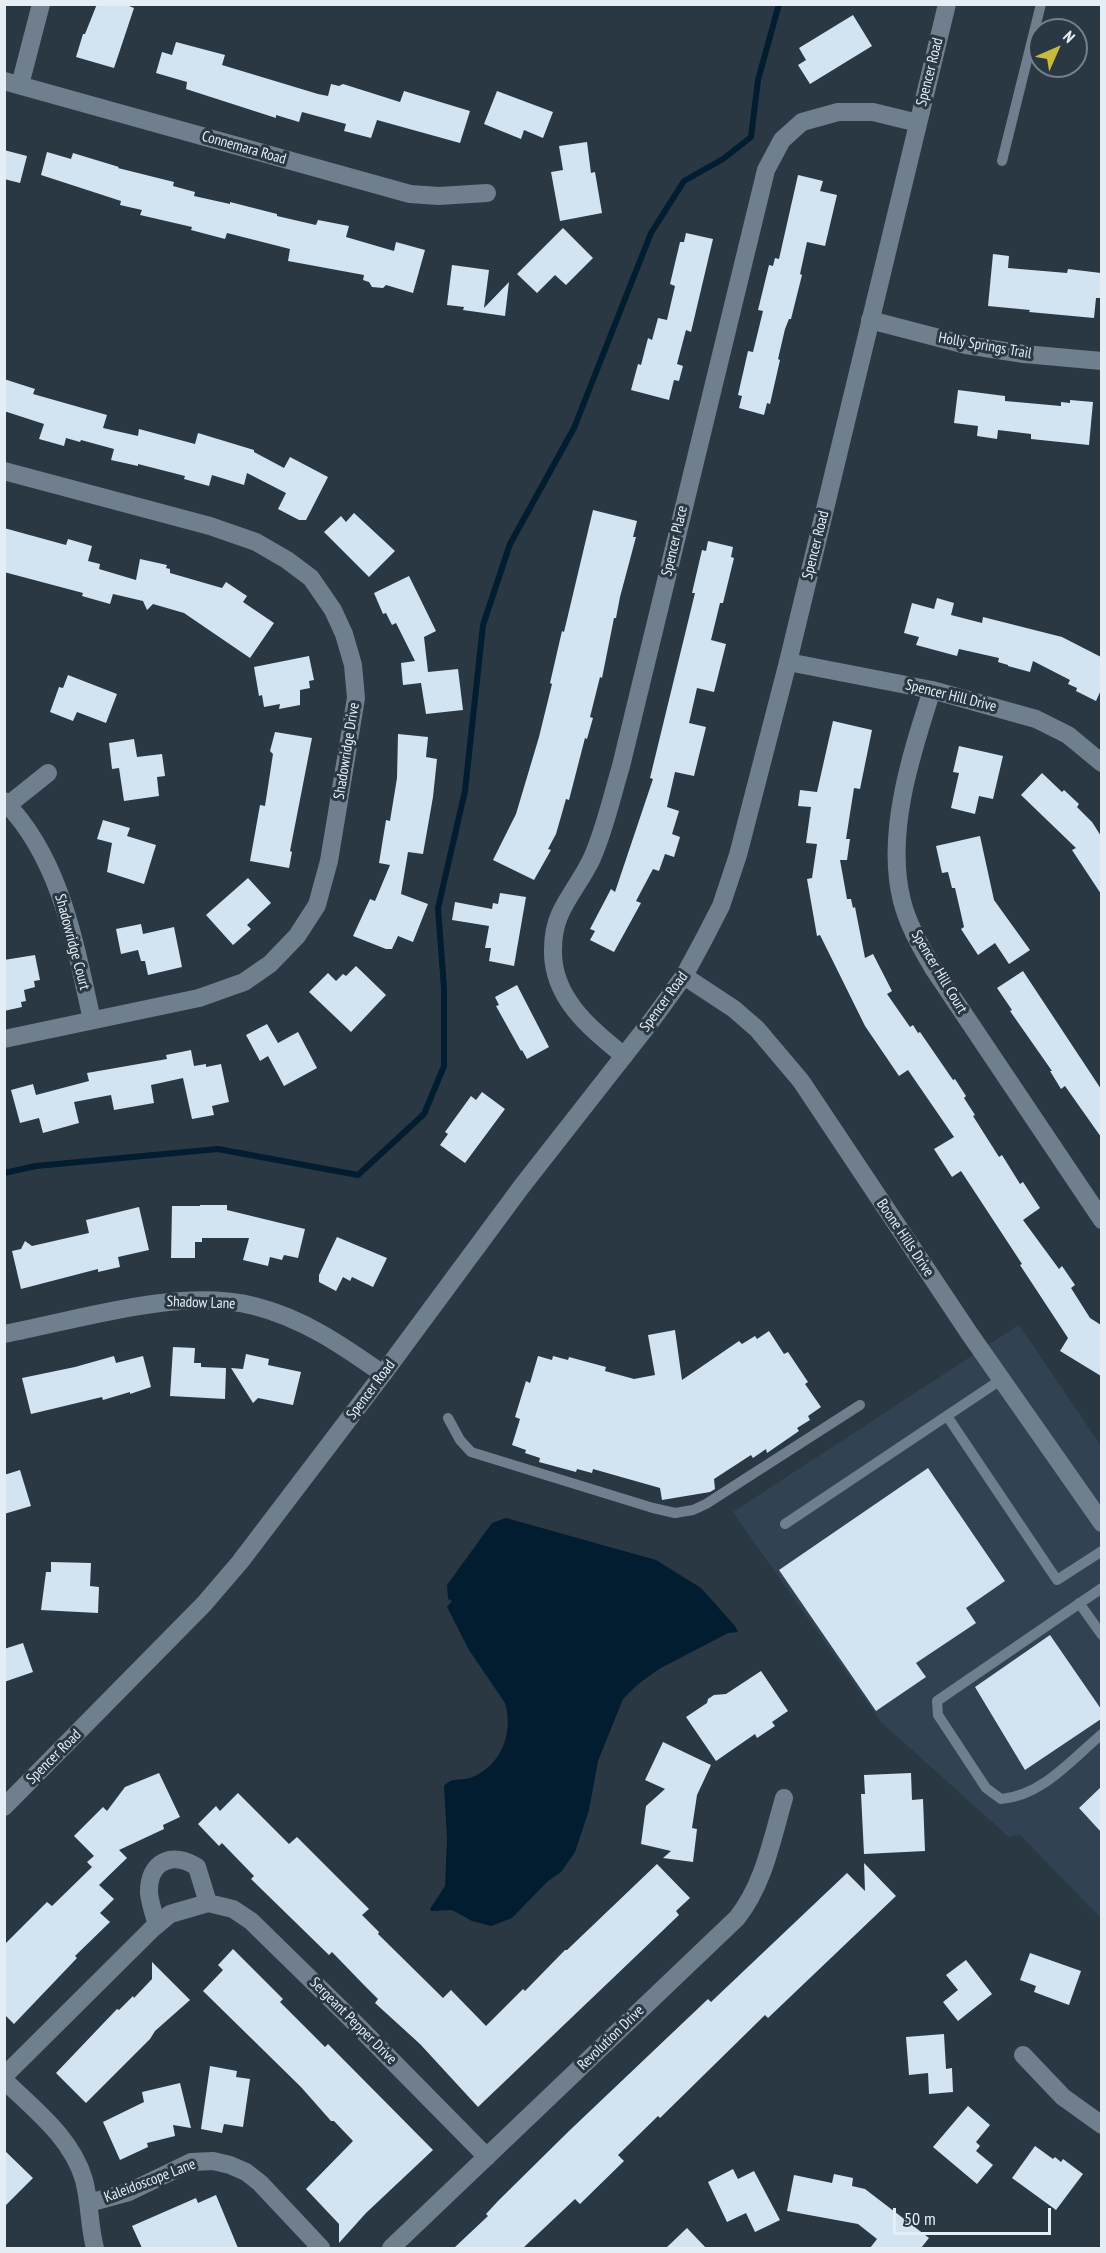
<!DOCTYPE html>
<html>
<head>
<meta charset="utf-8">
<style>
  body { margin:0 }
  #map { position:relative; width:1106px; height:2253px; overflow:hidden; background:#2a3844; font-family:"PT Sans Narrow",sans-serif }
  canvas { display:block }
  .frame { position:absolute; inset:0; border:6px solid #e5edf5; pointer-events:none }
  .north { position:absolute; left:1028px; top:18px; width:60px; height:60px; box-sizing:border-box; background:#2a3844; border:2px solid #75808b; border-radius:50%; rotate:45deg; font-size:16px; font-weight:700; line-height:24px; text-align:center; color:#e5edf5 }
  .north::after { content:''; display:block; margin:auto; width:21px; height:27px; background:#c8bb3b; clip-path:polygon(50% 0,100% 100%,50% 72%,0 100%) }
  .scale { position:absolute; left:893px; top:2208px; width:158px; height:27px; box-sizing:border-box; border:3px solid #e5edf5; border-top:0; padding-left:8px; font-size:18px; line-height:21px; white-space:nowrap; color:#e5edf5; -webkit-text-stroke:4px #2a3844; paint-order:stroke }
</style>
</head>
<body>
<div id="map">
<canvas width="1106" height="2253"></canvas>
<div class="frame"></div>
<div class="north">N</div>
<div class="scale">50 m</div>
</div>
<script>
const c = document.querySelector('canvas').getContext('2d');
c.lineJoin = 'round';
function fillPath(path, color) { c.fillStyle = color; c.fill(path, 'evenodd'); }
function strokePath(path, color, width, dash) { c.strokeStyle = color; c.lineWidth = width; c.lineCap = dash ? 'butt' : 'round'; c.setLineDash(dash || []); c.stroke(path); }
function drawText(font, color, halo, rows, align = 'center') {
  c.font = font + ' "PT Sans Narrow",sans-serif'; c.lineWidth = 6; c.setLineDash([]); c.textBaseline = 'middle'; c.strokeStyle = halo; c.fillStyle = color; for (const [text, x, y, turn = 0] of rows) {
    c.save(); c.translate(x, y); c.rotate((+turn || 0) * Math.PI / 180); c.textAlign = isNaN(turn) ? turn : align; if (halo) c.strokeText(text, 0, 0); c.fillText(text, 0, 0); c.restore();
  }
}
fillPath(new Path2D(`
  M1019,1325L1101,1446V1918L1020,1835L1009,1837L881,1722L733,1512Z`), '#314353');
fillPath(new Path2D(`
  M506,1518L656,1560L701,1588L735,1626L738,1632L728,1633L659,1669L637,1685L623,1699L598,1761L589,1810L575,1852L561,1872L548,1881L512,1918L491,1926L472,1921L452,1910L431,1911L430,1909L445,1886L447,1840L444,1786C451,1777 461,1781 470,1778C501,1767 514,1733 505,1703L469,1650L447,1607L452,1601L448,1599L447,1585L492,1523Z`), '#021c30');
strokePath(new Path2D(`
  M4,1173L36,1166L218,1149L358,1175L424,1114L444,1066V988L438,908L465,791L483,625L510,544L574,428L651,233L684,181L723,159L751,137L758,80L779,4`), '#021c30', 6);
fillPath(new Path2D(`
  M97,4H124L134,8L114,68L76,57L83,34H85Z
  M853,15L872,46L810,84L798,65L806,60L799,48Z
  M176,42L225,55L222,65L318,94L328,96L331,84L339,86L343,84L400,102L404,91L470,111L460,143L377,120L371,138L344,131L346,124L302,112L299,122L276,115V118L186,89L187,82L156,73L162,52L172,55Z
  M497,91L553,112L543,138L524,130L521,139L484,124Z
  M587,142L591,173L595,172L602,213L560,221L551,172L563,170L559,146Z
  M4,150L27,156L20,183L4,179Z
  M47,152L71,159L73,153L119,167L118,168L174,182L173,186L195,192L194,196L230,204V202L277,214V216L316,225L318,220L349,226L346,237L394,251L396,242L425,250L413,293L386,285L383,288L372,287L369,282L363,280L364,275L288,261L290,249L227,233L225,239L191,230L192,227L140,215L142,210L120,205L121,201L41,175Z
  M798,175L823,181L820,191L837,195L825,246L807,242L800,274L802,275L791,319H789L785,329L778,359L780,360L770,404L767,403L764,415L739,408L742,396L738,395L748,351L753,352L763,311L758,310L769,265L773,266L775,258L779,259Z
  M563,228L593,258L566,285L555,275L537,293L517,274Z
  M686,233L713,239L691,332L686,330L677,364L683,366L679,381L674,380L669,400L631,390L638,364L641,365L648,338L652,340L658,318L667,320L675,286L670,284L680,242H684Z
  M993,254L1009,256L1008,268L1067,273L1068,269L1101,273V298H1096L1094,318L1029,312L1030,310L988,306Z
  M452,265L489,270L484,308L509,282L505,316L463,310L464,307L447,305Z
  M4,379L35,389L33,394L107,415L103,428L138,436L139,429L195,444L198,433L254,450V452L284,468L290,457L328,477L306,520H299L278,509L286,493L247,473L244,485L212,475L209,486L184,479L185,476L138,464V466L111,460L114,449L81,440L80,442L66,438L64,446L39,439L44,424L4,411Z
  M958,390L1005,396V401L1061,406V402L1070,403V400L1093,402L1089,445L1031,439V434L998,430L997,439L977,436L978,426L954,423Z
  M593,510L637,521L633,537H636L620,597L616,618H614L602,678L600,677L590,717L593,718L587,739L585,738L569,800L566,799L556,834L548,849L551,850L534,880L493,860L516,814L539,737L552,684L550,683L562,631L564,632Z
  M354,513L395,551L369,577L324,532L341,516L346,522Z
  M4,528L66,545L68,539L92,546L88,561L100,564L99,569L136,580L140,559L167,565L166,568L170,569V573L222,588L226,582L247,596L243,602L274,623L250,658L184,613L153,604L147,610L143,601L113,594L110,604L82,596L83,593L4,572Z
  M708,541L733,547L731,557L734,558L723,603H720L711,640L726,644L714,692L697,688L689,723L706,727L694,776L675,772L667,807L679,811L672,834L680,837L674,857L665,854L659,871L653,869L636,901L641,903L614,952L590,940L595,931L590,929L611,889L615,892L653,779L650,778L695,593H692L702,550L706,551Z
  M409,576L436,631L424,637L428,672L458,669L463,710L426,714L421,683L403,685L401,663L415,661L396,623L392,625L386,613L383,614L374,593Z
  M937,598L954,603L951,615L982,623L983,617L1062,637L1101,657V690L1096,701L1076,691L1077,688L1068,684L1070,680L1033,661L1030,672L1008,666V665L998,662L999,658L959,649L957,656L916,645L919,637L904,633L912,603L934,609Z
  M309,656L314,680L309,681L310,688L300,690V705L279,709L280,704L264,707L262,695L259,696L254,667Z
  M68,675L117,694L106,723L77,712L73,721L50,712L59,687L63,688Z
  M833,721L872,730L860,789L854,788L846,839H850L847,860H840L847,899H851L853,908L855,907L865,958L873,954L892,991L887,994L910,1027L913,1025L918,1033L920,1032L953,1080L955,1079L966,1096L964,1098L975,1115L973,1116L999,1157L1002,1155L1020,1184L1023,1182L1040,1208L1023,1220L1059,1269L1062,1266L1075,1285L1071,1288L1090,1318L1101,1325V1376L1060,1351L1068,1338L1020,1265L1022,1264L961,1171L952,1177L934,1149L954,1137L908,1070L899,1076L865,1026L820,935L817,936L807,879L812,878L817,844L806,843L811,807L798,806L800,790L817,792Z
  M275,732L312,738L290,851L292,852L289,868L250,861L260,805L265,806L273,754L270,751Z
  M398,734L428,737L426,757L437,759L433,797L423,854L408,852L401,894L428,904L413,942L398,936L392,949H386L353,936L370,899L375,901L390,865L379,863L386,820L390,821L397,778Z
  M134,739L137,757L162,754L165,776L157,777L159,796L124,801L119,768L112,769L109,743Z
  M959,746L1003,756L993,799L979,796L975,814L951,808L959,773L953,772Z
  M1042,773L1062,792L1064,790L1079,804L1077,807L1092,822L1101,836V894L1072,850L1076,848L1021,795Z
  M103,820L130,828L127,836L156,845L144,884L107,872L112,843L97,839Z
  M980,836L994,900L1030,950L1009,964L995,943L978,955L961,929L964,927L955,888H952L948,872L942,873L936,846Z
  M248,878L271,903L247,925L251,929L233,945L206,915Z
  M500,893L526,897L514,966L489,961L491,948H485L489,926L452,920L455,902L492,909L493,903L498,904Z
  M141,924L143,934L174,927L182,967L148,975L145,961H141L138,950L121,954L116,929Z
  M35,955L40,980L34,981L35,987L24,990L26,1001L21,1002L22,1007L4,1011V960Z
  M356,966L386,995L351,1032L309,992L328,973L336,981L343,974L346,976Z
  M1023,971L1101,1089V1137L1065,1086L1061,1089L1050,1071H1052L1010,1011L1012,1010L997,988Z
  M517,985L549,1047L527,1059L522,1050L521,1051L496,1006L499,1005L495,997Z
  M267,1024L278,1043L298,1032L317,1068L284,1086L268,1056L260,1061L246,1035Z
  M191,1050L194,1066L206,1064V1067L221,1064L229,1102L212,1106L214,1115L192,1119L183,1078L151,1085L154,1103L114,1110L111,1095L74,1102L79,1123L43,1133L39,1118L20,1123L11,1090L33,1084L36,1095L89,1081L87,1073L167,1059L166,1055Z
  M482,1092L505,1109L465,1163L440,1145L448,1134L445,1132L471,1096L476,1100Z
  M200,1205H227V1210L305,1229L298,1258L284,1255L282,1260L270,1257L268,1266L243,1260L249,1238H202V1242H195V1258H171L172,1206H200Z
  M139,1207L149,1250L118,1257L120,1267L98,1272V1269L21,1289L12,1251L21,1249L25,1241L32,1246L89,1233L86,1220Z
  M337,1237L387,1258L373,1287L352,1277L350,1281L343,1277L336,1291L319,1282V1275Z
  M675,1330L682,1380L739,1341L742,1344L755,1336L757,1339L769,1331L784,1354L788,1352L808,1382L805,1384L821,1407L808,1416L810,1420L797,1428L799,1431L767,1453L766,1449L753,1458L751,1455L714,1479L715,1489L710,1492L662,1500L660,1488L593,1469L592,1473L577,1469L576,1472L539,1462L540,1458L525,1453L526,1450L512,1445L520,1419L515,1417L526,1381L530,1383L538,1356L552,1360L553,1356L568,1360L569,1357L606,1367L605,1371L634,1379L655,1375L648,1335Z
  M173,1347L195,1348L194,1363H201V1367L226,1368L225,1399L170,1396Z
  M246,1354L269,1359L268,1365L301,1372L293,1405L258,1398L253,1403L231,1368L243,1369Z
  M114,1356L116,1363L143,1356L151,1387L130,1394V1392L103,1400L102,1397L31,1414L22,1378L75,1367Z
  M928,1468L1005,1581L966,1608L976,1623L916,1663L926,1677L876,1711L779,1570Z
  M20,1470L31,1506L4,1514V1475Z
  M51,1562L91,1563L90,1586L99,1587L98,1613L41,1610L46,1572H51Z
  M1050,1635L1101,1709V1719L1025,1770L975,1687Z
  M23,1643L33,1672L4,1682V1649Z
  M761,1671L788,1711L772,1722L775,1726L757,1738L755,1734L716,1761L686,1717L707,1703L708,1699L714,1695L726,1694Z
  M663,1742L711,1765L697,1795L692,1828L697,1829L693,1862L663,1858L671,1851L641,1844L646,1806L665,1789L645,1780Z
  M159,1773L180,1817L163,1825L164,1829L119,1850L127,1858L99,1885L114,1899L100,1913L110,1922L75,1956L77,1958L14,2024L4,2014V1945L47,1902L52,1906L92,1867L87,1862L94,1856L74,1836L103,1807L107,1811L125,1787Z
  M911,1773L912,1800L923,1799L925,1851L864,1854L861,1794H865L864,1775Z
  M1101,1787V1832L1079,1808Z
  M238,1793L289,1844L297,1837L369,1909L362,1915L379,1932L378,1934L443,1998L451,1990L486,2026L523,1989L525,1991L565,1950H567L657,1864L690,1898L676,1911L679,1915L478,2107L420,2044L375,2003L378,1999L363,1984L332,1952L329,1955L251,1879L254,1876L222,1843L219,1846L198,1824L216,1806L220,1811Z
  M864,1863L896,1896L768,2018L765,2015L660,2118L658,2116L618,2155L624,2161L580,2204L575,2199L523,2248H454L488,2216L486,2214L498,2201L569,2131L708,1999L711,2002L847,1873L865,1891Z
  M233,1949L283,1999L280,2002L325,2047L328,2044L433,2150L366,2213L339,2243V2224L306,2189L353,2141L334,2121H331L301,2087L203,1991L223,1970L218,1965Z
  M1030,1953L1081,1971L1069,2005L1034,1992L1036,1986L1020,1980Z
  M966,1960L992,1994L958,2021L943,2002L958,1990L946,1975Z
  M152,1962L190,2000L155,2031L150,2039L86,2103L56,2073L117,2009L119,2010L133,1996L134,1998L152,1979Z
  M944,2034L946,2069L952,2068L953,2092L929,2094L928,2073L909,2075L906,2037Z
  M210,2066L237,2071L236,2077L250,2079L243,2127L224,2124L222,2133L201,2129Z
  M180,2083L191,2128L173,2125L175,2136L147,2143L148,2147L120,2160L103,2122L144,2102L142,2092Z
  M968,2106L990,2125L976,2142L980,2146L976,2151L993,2165L977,2184L933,2147Z
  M1035,2146L1053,2159L1055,2157L1061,2162L1063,2159L1083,2174L1056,2210L1012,2178Z
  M4,2150L33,2178L4,2207Z
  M733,2169L738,2179L754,2171L780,2220L755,2232L746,2213L727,2222L708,2182Z
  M834,2174L853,2178L852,2186L865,2189L929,2238L921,2248H870L877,2239L858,2224L787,2211L794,2175L832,2183Z
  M216,2195L238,2248H142L132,2226L196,2198L198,2203Z
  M687,2228L706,2248H666Z`), '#d2e3f2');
strokePath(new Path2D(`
  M1002,161L1041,4
  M947,1416L1057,1580L1102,1551
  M448,1418L460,1440L471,1452L653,1508L675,1513L693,1510L706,1504L860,1405
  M785,1524L1002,1379
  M1102,1588L937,1701L938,1715L986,1788L1001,1799C1042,1796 1072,1759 1102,1734
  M1079,1603L1102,1635`), '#707f8d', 10);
strokePath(new Path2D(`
  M4,81L410,194L439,196L487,193
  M20,85L41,4
  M870,320L966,345L1024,354L1102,361
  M4,471L210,526L256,542L287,560L311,578L333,610L344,634L353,665L356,698L329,861L317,905L297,936L270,964L244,982L199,998L4,1039
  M788,662L932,690L1036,719L1068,735L1102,763
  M932,690C911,755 885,834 902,901C908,925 921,947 933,968L1102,1220
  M4,801C61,859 75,944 92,1020
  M8,805L48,773
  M624,1056C590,1028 552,998 553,950C553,938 555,925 560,914C569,894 583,878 592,858C605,829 612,796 621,766L766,170L782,140L802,122L838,112H873L918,123
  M4,1334C79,1320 179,1287 254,1306C303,1318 343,1346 383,1374
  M157,1925C154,1915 150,1903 149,1893C148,1861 173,1851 197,1867L208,1903
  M1023,2055L1063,2097L1102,2125
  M4,2076L152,1929L170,1914L208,1903L233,1909L251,1921L345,2013L487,2157
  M4,2080C34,2109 72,2138 84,2180C90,2202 89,2226 95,2248
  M89,2203L129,2192L191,2162L213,2161L230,2165L246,2172L260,2183L321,2248
  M391,2248L737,1918C764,1884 772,1839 784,1798`), '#707f8d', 18);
strokePath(new Path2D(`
  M684,976L734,1009L757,1029L801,1081L969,1333L1102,1523`), '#707f8d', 18);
strokePath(new Path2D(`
  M4,1807L204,1604L240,1562L383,1374L522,1186L652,1020L684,976L704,939L721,906L738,855L788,662L947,4`), '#707f8d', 18);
drawText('15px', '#e5edf5', '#2a3844', [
  ["Spencer Road",930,72,-76],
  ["Connemara Road",244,148,16],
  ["Holly Springs Trail",985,346,10],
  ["Spencer Place",675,541,-77],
  ["Spencer Road",816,545,-76],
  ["Spencer Hill Drive",951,696,14],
  ["Shadowridge Drive",347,751,-81],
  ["Shadowridge Court",72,942,75],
  ["Spencer Hill Court",939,972,59],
  ["Spencer Road",664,1002,-54],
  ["Boone Hills Drive",905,1238,56],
  ["Shadow Lane",201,1303,2],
  ["Spencer Road",371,1390,-53],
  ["Spencer Road",54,1757,-45],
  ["Sergeant Pepper Drive",353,2021,45],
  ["Revolution Drive",611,2038,-44],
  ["Kaleidoscope Lane",150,2181,-21]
]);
</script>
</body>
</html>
